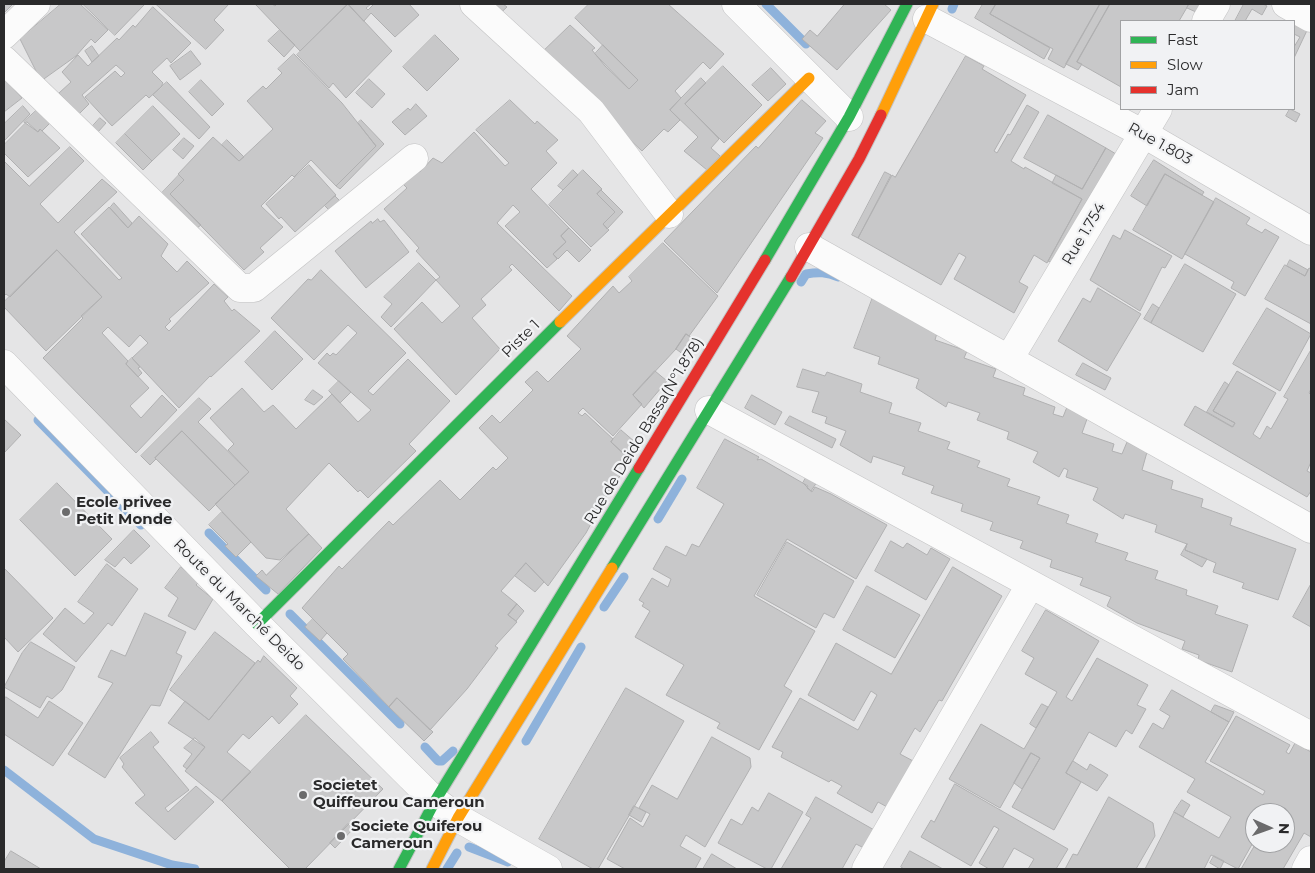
<!DOCTYPE html>
<html>
<head>
<meta charset="utf-8">
<style>
  body { margin:0 }
  #map { position:relative; width:1315px; height:873px; overflow:hidden; background:#e5e5e6; font-family:Montserrat,sans-serif }
  canvas { display:block }
  .frame { position:absolute; inset:0; border:5px solid #2a2a2b; pointer-events:none }
  .legend { position:absolute; left:1120px; top:20px; width:175px; height:90px; box-sizing:border-box; background:#f1f2f4; border:1px solid #a1a2a4; margin:0; padding:6px 9px; list-style:none; font-size:15px; color:#2a2a2b }
  .legend li { display:flex; align-items:center; gap:10px; height:25px }
  .legend b { width:25px; border:1px solid #a1a2a4 }
  .north { position:absolute; left:1245px; top:803px; width:50px; height:50px; box-sizing:border-box; background:#f1f2f4; border:1px solid #a1a2a4; border-radius:50%; rotate:92deg; font-size:14px; font-weight:700; line-height:20px; text-align:center; color:#2a2a2b }
  .north::after { content:''; display:block; margin:auto; width:18px; height:22px; background:#6b6b6c; clip-path:polygon(50% 0,100% 100%,50% 72%,0 100%) }
</style>
</head>
<body>
<div id="map">
<canvas width="1315" height="873"></canvas>
<div class="frame"></div>
<ul class="legend">
<li><b style="height:6px;background:#30b455"></b>Fast</li>
<li><b style="height:6px;background:#ff9f0a"></b>Slow</li>
<li><b style="height:6px;background:#e5322d"></b>Jam</li>
</ul>
<div class="north">N</div>
</div>
<script>
const c = document.querySelector('canvas').getContext('2d');
c.lineJoin = 'round';
function strokePath(path, color, width, dash) { c.strokeStyle = color; c.lineWidth = width; c.lineCap = dash ? 'butt' : 'round'; c.setLineDash(dash || []); c.stroke(path); }
function fillPath(path, color) { c.fillStyle = color; c.fill(path, 'evenodd'); }
function drawText(font, color, halo, rows, align = 'center') {
  c.font = font + ' Montserrat,sans-serif'; c.lineWidth = 4.5; c.setLineDash([]); c.textBaseline = 'middle'; c.strokeStyle = halo; c.fillStyle = color; for (const [text, x, y, turn = 0] of rows) {
    c.save(); c.translate(x, y); c.rotate((+turn || 0) * Math.PI / 180); c.textAlign = isNaN(turn) ? turn : align; if (halo) c.strokeText(text, 0, 0); c.fillText(text, 0, 0); c.restore();
  }
}
strokePath(new Path2D(`
  M766,4L806,44
  M952,9L954,4
  M801,282L806,274C818,272 827,272 838,277
  M38,420L141,525
  M658,519L682,479
  M209,533L266,590
  M604,607L624,577
  M290,614L400,724
  M526,741L581,647
  M425,747L438,761H442L453,751
  M4,770L94,839L172,865L195,869
  M469,847L508,862
  M447,869L457,853`), '#8eb2db', 9);
const building = new Path2D(`
  M4,4H13L4,13Z
  M61,4H80L108,30L95,43L91,39L76,56L41,81L20,39Z
  M83,4H145L115,35Z
  M156,4H229L214,20L224,30L206,49Z
  M257,4H272L275,6L277,4H348L300,51L256,5Z
  M348,4H371L366,8L368,10L374,4H409L419,15L395,37L371,13L364,21Z
  M348,4L392,51L346,98L333,83L329,88L297,55Z
  M486,4H503L507,7L493,20Z
  M589,4H668L724,54L710,69L703,62L675,91L681,98L670,110L680,120L668,132L664,129L642,151L539,55L570,25L595,48L592,50L605,66L629,89L638,80L575,18Z
  M845,4H884L891,10L837,70L802,39L810,30L817,36Z
  M983,4H996L990,14L1050,48L1044,59L975,18Z
  M996,4H1100L1064,68L1048,59L1053,49L990,14Z
  M1100,4H1110L1077,62L1082,64L1078,70L1066,64Z
  M1110,4H1189L1179,21H1121V87L1077,62Z
  M1189,4H1201L1196,12L1187,8Z
  M1244,4H1263L1267,6L1262,15L1252,9L1245,21H1235Z
  M153,7L191,43L171,63L167,58L152,72L163,83L161,87L149,98L146,95L112,126L85,97L115,71L121,77L125,73L116,65L82,95L89,104L79,114L59,93L71,82L62,72L78,55L88,66L117,38L119,40L133,25L135,27Z
  M1300,16L1311,22L1294,58V47L1300,37L1294,34V28Z
  M280,30L295,45L284,57L268,41Z
  M435,35L459,59L427,91L403,67Z
  M603,45L638,80L629,89L595,54Z
  M92,46L99,56L92,62L85,51Z
  M191,51L201,64L180,80L170,66Z
  M294,54L342,103L376,146L336,186L311,160L294,177L292,175L261,206L283,227L260,248L264,252L244,270L170,194L184,180L178,174L213,137L239,161L273,129L247,101L263,86L266,89L282,73L278,69Z
  M966,56L984,66L982,69L1026,95L994,151L997,153L1008,134L1010,135L1027,105L1039,112L1011,161L1024,169L1025,167L1082,199L1047,263L1034,255L1019,282L1028,287L1014,313L954,279L966,257L959,253L941,285L858,238L892,175L895,177Z
  M723,66L762,105L724,143L685,104Z
  M771,68L786,84L768,101L752,85Z
  M4,78L22,98L4,112Z
  M701,78L706,83L685,104L719,139L711,148L720,156L707,170L684,151L698,137L670,110Z
  M369,79L385,94L372,108L356,93Z
  M201,80L224,104L212,116L189,92Z
  M167,82L210,127L199,139L153,95Z
  M510,100L535,124L537,121L558,140L546,151L557,163L531,189L569,228L561,236L566,242L553,254L557,259L547,268L505,226L520,212L513,205L497,223L572,296L559,311L512,264L509,267L512,270L481,299L486,305L472,318L500,349L456,395L394,329L422,302L442,323L460,306L436,280L440,277L416,251L419,248L384,209L407,188L403,184L418,171L420,172L433,158L442,163L474,132L505,166L509,163L476,130Z
  M802,100L826,121L815,133L823,138L717,293L664,241L756,146L758,148Z
  M416,104L427,116L405,135L392,122L408,108L410,110Z
  M23,106L30,114L4,141V124Z
  M153,106L180,134L152,161L125,134Z
  M1290,109L1300,114L1296,122L1286,116Z
  M37,110L50,123L42,131L40,129L38,132L24,122Z
  M1048,115L1106,148L1082,189L1024,158Z
  M100,118L106,123L98,132L92,127Z
  M361,120L384,144L340,189L336,186L376,146L358,123Z
  M27,122L38,132L40,129L60,148L28,177L4,153V145Z
  M125,134L152,161L143,170L116,143Z
  M184,138L194,146L183,159L173,150Z
  M227,140L244,157L239,161L222,145Z
  M70,147L84,161L40,204L58,223L102,179L117,192L74,232L119,280L122,278L81,234L109,207L128,228L139,216L168,244L161,256L177,272L187,261L209,283L169,319L171,321L165,327L169,331L214,284L228,297L224,301L232,311L234,309L260,331L211,377L210,376L179,408L132,358L148,343L140,335L129,347L108,327L102,333L128,361L126,364L149,388L130,406L141,418L162,395L177,410L136,453L43,358L83,318L81,316L102,297L57,250L10,297L6,294L4,296V161L29,186Z
  M1106,148L1116,154L1085,204L1088,206L1055,264L1048,261L1082,199L1052,183L1056,175L1082,189Z
  M1154,160L1204,192L1202,195L1165,174L1147,206L1131,196Z
  M309,165L336,195L295,232L281,217L279,219L266,204Z
  M573,170L578,175L563,190L558,186Z
  M583,170L602,189L597,194L615,212L603,224L609,230L591,247L549,205Z
  M885,172L891,175L858,238L852,235Z
  M1165,174L1214,202L1182,259L1133,230Z
  M179,175L184,180L170,194L201,225L197,228L162,193Z
  M601,190L623,212L607,229L603,224L615,212L597,194Z
  M335,196L340,201L330,211L325,206Z
  M1216,198L1250,218L1246,224L1262,233L1265,229L1279,237L1245,296L1231,288L1234,282L1185,254Z
  M114,203L132,223L128,228L110,208Z
  M378,219L380,222L384,220L409,252L366,288L335,251L371,221L372,223Z
  M569,228L591,250L579,262L567,250L558,259L553,254L566,242L561,236Z
  M1125,230L1172,256L1165,268L1162,267L1140,311L1090,280L1113,235L1120,239Z
  M663,243L718,296L689,336L686,334L676,349L633,395L642,404L613,436L583,408L578,413L582,416L585,413L613,439L611,442L625,455L615,467L622,473L592,517L594,518L586,533L548,586L526,563L501,591L517,604L508,615L517,622L495,646L498,648L467,689L430,730L397,698L389,707L343,659L348,654L302,608L339,566L342,569L389,521L393,525L440,480L460,500L493,467L496,470L508,458L479,428L492,415L500,423L533,390L525,382L537,371L548,382L581,349L567,336L613,286L619,293L632,281L629,277Z
  M57,250L102,297L46,351L4,307V302Z
  M1290,260L1308,270L1305,276L1287,266Z
  M419,263L436,280L391,327L381,317L392,304L384,297Z
  M1185,264L1236,294L1203,352L1151,323Z
  M1285,265L1305,276L1309,268L1311,269V324L1265,299Z
  M321,270L406,353L368,391L373,395L408,359L450,401L409,444L416,451L368,498L360,490L358,492L329,463L286,509L309,534L280,560L266,558L215,504L249,472L228,450L234,444L210,418L242,388L264,412L273,405L296,429L332,394L358,422L371,410L318,363L327,353L330,356L333,353L336,355L357,333L348,325L314,360L271,318L308,279L311,280Z
  M1098,288L1141,314L1107,371L1058,341L1083,298L1090,302Z
  M873,297L937,333L935,340L967,351L964,358L996,369L993,377L1025,388L1023,395L1055,407L1053,414L1063,417L1067,407L1087,419L1082,433L1114,444L1112,451L1122,454L1127,442L1147,452L1142,470L1173,481L1171,489L1203,499L1201,507L1232,518L1230,525L1296,549L1278,600L1242,588L1244,583L1213,572L1216,563L1185,550L1187,544L1155,532L1157,525L1125,514L1123,519L1093,500L1098,488L1066,477L1068,470L1064,468L1059,477L1033,462L1038,452L1007,439L1009,432L977,420L980,413L948,402L946,407L916,388L919,379L878,364L880,357L854,348Z
  M1153,304L1159,308L1151,323L1144,319Z
  M1267,308L1311,334L1280,391L1233,364Z
  M275,331L303,359L272,390L245,362Z
  M686,334L695,340L684,355L676,349Z
  M1311,350V389L1309,393L1311,395V462L1307,471L1311,473V491L1307,497L1184,425L1195,406L1232,427L1235,423L1213,411L1237,371L1276,393L1253,434L1260,439L1267,426L1271,429L1288,399L1284,397Z
  M132,358L140,367L138,368L142,373L138,377L126,364Z
  M1083,363L1111,378L1105,390L1076,375Z
  M803,369L825,376L827,372L862,384L860,392L892,403L889,413L921,423L918,431L950,442L947,449L980,461L977,467L1010,479L1007,486L1040,497L1037,504L1069,515L1066,523L1098,534L1095,542L1128,553L1125,560L1158,571L1155,579L1187,590L1186,595L1218,606L1215,614L1248,625L1232,672L1198,660L1199,655L1182,649L1185,641L1137,623L1107,606L1111,597L1080,585L1083,578L1050,567L1052,560L1020,548L1023,541L990,530L993,522L961,511L963,504L931,493L934,486L902,474L905,467L873,456L871,463L840,445L846,431L825,423L827,417L812,412L819,392L797,387Z
  M655,371L667,381L644,408L633,395Z
  M339,381L351,392L340,403L329,391Z
  M1225,382L1229,385L1213,411L1235,423L1233,427L1207,412Z
  M313,390L323,397L314,405L305,400Z
  M752,395L782,412L775,425L745,408Z
  M199,398L211,409L198,422L249,472L235,485L182,431L155,458L156,459L150,465L141,456Z
  M790,416L836,439L832,448L785,424Z
  M4,419L21,435L4,453Z
  M621,430L635,442L625,455L611,442Z
  M182,431L235,485L209,511L155,458Z
  M725,439L759,457L757,460L761,459L808,486L807,488L812,492L815,487L831,494L887,525L856,579L787,539L754,596L815,631L784,686L792,691L759,750L717,728L720,723L666,695L684,665L635,637L650,611L642,606L644,603L639,600L652,578L668,587L671,579L653,569L666,546L686,556L692,544L699,547L724,504L697,488Z
  M807,476L817,482L811,491L803,483Z
  M57,483L112,539L75,576L20,520Z
  M222,512L251,542L236,557L225,546L228,544L209,525Z
  M134,530L150,546L131,564L124,557L115,567L105,560Z
  M309,534L322,548L278,594L256,576L262,570L266,575Z
  M891,541L903,548L907,543L927,555L931,548L950,559L926,600L875,571Z
  M787,542L854,581L834,618L824,613L816,628L757,595Z
  M1187,544L1185,550L1207,559L1202,567L1181,555Z
  M526,563L544,582L535,592L515,576Z
  M107,564L138,589L112,626L108,623L76,662L43,634L65,608L84,624L94,613L78,602Z
  M181,567L199,582L196,585L213,599L195,630L168,616L178,598L165,588Z
  M953,567L1002,596L942,701L939,700L920,732L915,728L900,754L915,762L889,808L878,802L872,813L837,793L842,786L831,780L829,782L781,757L783,752L772,747L800,698L858,730L877,695L871,691L854,721L808,695L836,643L891,674Z
  M4,568L53,618L18,652L4,637Z
  M1311,584V627L1293,617Z
  M867,586L920,615L895,658L843,630Z
  M517,604L524,611L516,621L508,615Z
  M1046,610L1099,641L1066,697L1072,701L1097,658L1148,685L1137,705L1146,709L1132,734L1126,730L1116,747L1089,732L1066,773L1081,782L1054,830L1012,807L1040,758L1031,753L1000,808L949,779L981,724L1024,749L1057,692L1025,674L1034,658L1022,651Z
  M145,613L186,632L176,653L182,656L160,706L151,705L105,778L68,754L113,683L98,677L111,650L125,656Z
  M313,619L327,633L320,641L305,627Z
  M215,632L255,663L209,720L170,690Z
  M31,642L75,667L62,690L52,699L47,696L40,708L4,687L22,653Z
  M264,656L297,688L290,696L298,704L279,724L272,716L249,739L243,734L227,752L251,772L222,801L185,771L205,747L168,723L185,701L209,720L258,660L260,662Z
  M626,688L684,721L598,869H593L539,839Z
  M1172,690L1229,722L1205,762L1263,795L1265,791L1210,761L1236,716L1290,745L1286,752L1289,754L1295,743L1311,752V837L1304,833L1283,869H1241L1256,843H1285V813H1255V839L1238,869L1211,855L1204,869H1145L1174,812L1219,838L1231,817L1187,792L1195,779L1139,747L1153,723L1163,729L1170,716L1160,710Z
  M6,697L38,718L49,701L83,723L53,766L4,734V700Z
  M397,698L433,732L424,741L389,707Z
  M1042,704L1048,707L1036,728L1030,724Z
  M1215,705L1234,712L1229,722L1211,712Z
  M306,715L383,789L305,869H290L222,801Z
  M151,732L159,742L153,747L189,790L165,808L168,812L196,786L214,802L175,840L135,803L145,795L122,767L124,764L120,758Z
  M712,737L750,758L751,767L705,847L686,835L680,846L701,858L695,869H625L607,859L630,818L643,827L650,814L639,808L652,785L677,799Z
  M195,738L205,747L187,769L183,766L192,754L184,748Z
  M1031,753L1040,758L1022,789L1014,783Z
  M1073,761L1087,770L1090,764L1108,775L1097,791L1066,773Z
  M955,784L1068,849L1056,869H1028L1034,859L1014,848L1002,869H989L979,863L999,829L994,826L971,866L921,837L931,820L934,822Z
  M769,793L803,812L771,869H767L718,843L731,819L742,825L752,807L758,811Z
  M816,797L876,831L866,849L856,844L842,869H781L811,818L806,815Z
  M1109,797L1153,823L1155,836L1136,869H1065L1073,854L1077,855Z
  M1182,800L1190,805L1183,817L1174,812Z
  M634,806L646,812L641,822L629,815Z
  M348,824L353,829L335,848L330,843Z
  M11,851L41,869H4V862Z
  M910,851L943,869H904L901,867Z
  M712,854L737,869H703Z
  M1214,856L1224,861L1220,869L1210,863Z`);
fillPath(building, '#c8c8c9');
strokePath(building, '#b0b0b1', 1);
const street = new Path2D(`
  M474,4L591,111L669,214
  M736,4L849,117
  M1286,4L1311,18
  M927,19L1144,134L1311,231
  M1206,21L1216,4
  M4,35L36,4
  M4,60L240,288H254L414,158
  M809,247L1311,529
  M1009,359L1158,109
  M4,364L257,624L435,801L458,818L548,869
  M709,410L1311,736
  M866,869L1030,585
  M1306,869L1311,860`);
const fast = new Path2D(`
  M765,260L849,117L907,4
  M612,568L791,277
  M257,624L560,322
  M399,869L435,801L639,468`);
const slow = new Path2D(`
  M881,115L933,4
  M560,322L809,78
  M432,869L458,818L612,568`);
const jam = new Path2D(`
  M791,277L859,159L881,115
  M639,468L765,260`);
strokePath(street, '#c3c3c4', 29);
strokePath(fast, '#c3c3c4', 13);
strokePath(slow, '#c3c3c4', 13);
strokePath(jam, '#c3c3c4', 13);
strokePath(street, '#fbfbfb', 28);
strokePath(fast, '#30b455', 11);
strokePath(slow, '#ff9f0a', 11);
strokePath(jam, '#e5322d', 11);
for (const [x, y, r, color] of [
  [66,512,5,"#6b6b6c"],
  [303,795,5,"#6b6b6c"],
  [341,836,5,"#6b6b6c"]
]) { const dot = new Path2D(); dot.arc(x, y, r, 0, 2 * Math.PI); c.fillStyle = color; c.fill(dot); strokePath(dot, '#f1f2f4', 2); }
drawText('15px', '#2a2a2b', '#f1f2f4', [
  ["Rue 1.803",1160,144,29],
  ["Rue 1.754",1084,234,-59],
  ["Piste 1",521,339,-45],
  ["Rue de Deido Bassa(N°1.878)",644,431,-59],
  ["Route du Marché Deido",239,605,45]
]);
drawText('bold 15px', '#2a2a2b', '#f1f2f4', [
  ["Ecole privee",76,503],
  ["Petit Monde",76,520],
  ["Societet",313,786],
  ["Quiffeurou Cameroun",313,803],
  ["Societe Quiferou",351,827],
  ["Cameroun",351,844]
], 'left');
</script>
</body>
</html>
